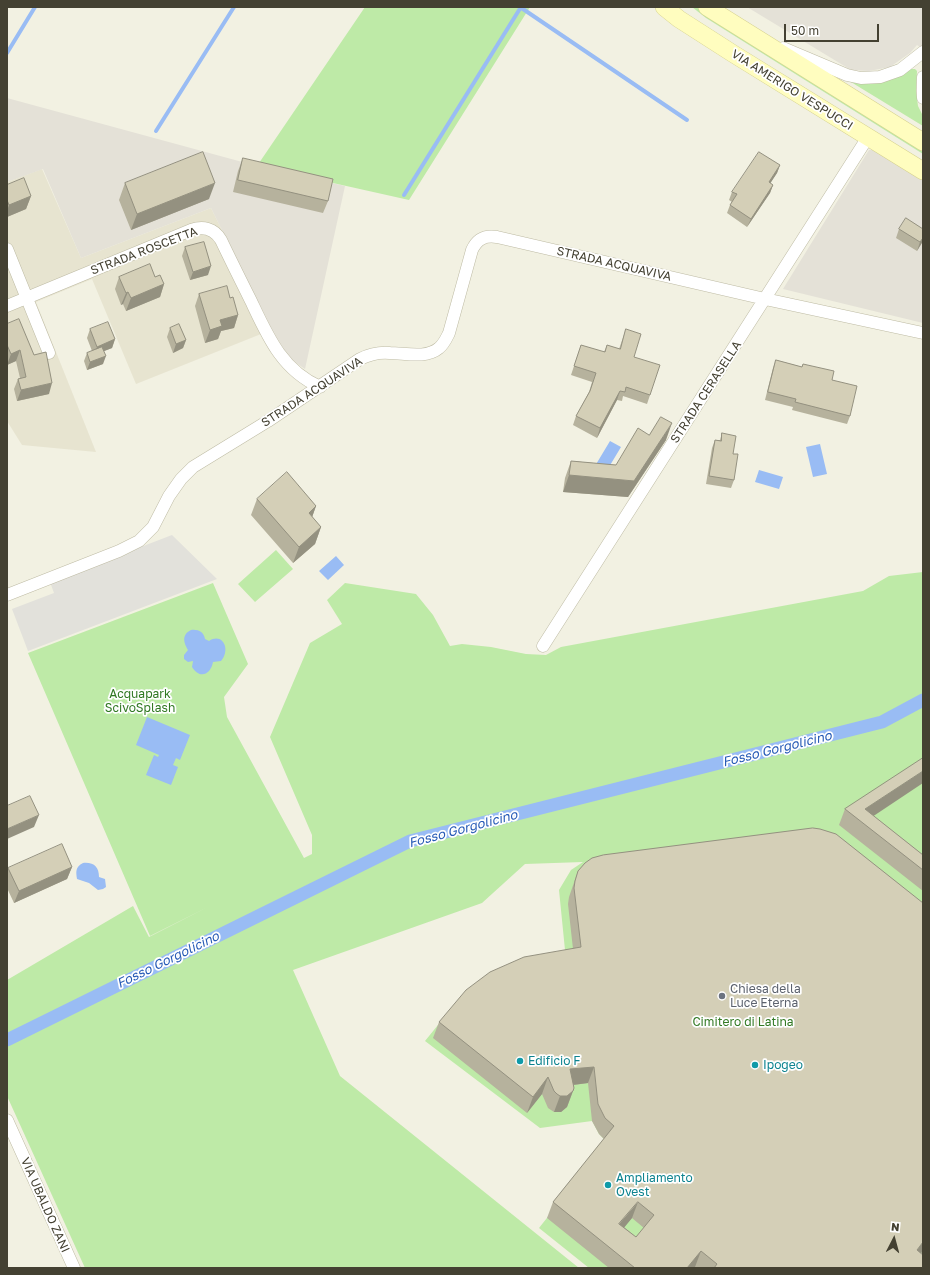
<!DOCTYPE html>
<html>
<head>
<meta charset="utf-8">
<style>
  body { margin:0 }
  #map { position:relative; width:930px; height:1275px; overflow:hidden; background:#f2f1e2; font-family:"Golos Text",sans-serif }
  canvas { display:block }
  .frame { position:absolute; inset:0; border:8px solid #444132; pointer-events:none }
  .north { position:absolute; left:874px; top:1219px; width:40px; height:40px; -webkit-text-stroke:3px #fff; paint-order:stroke; rotate:6deg; font-size:11px; font-weight:700; line-height:16px; text-align:center; color:#444132 }
  .north::after { content:''; display:block; margin:auto; width:14px; height:18px; background:#444132; clip-path:polygon(50% 0,100% 100%,50% 72%,0 100%) }
  .scale { position:absolute; left:784px; top:24px; width:95px; height:18px; box-sizing:border-box; border:2px solid #444132; border-top:0; padding-left:5px; font-size:12px; line-height:14px; white-space:nowrap; color:#444132; -webkit-text-stroke:3px #fff; paint-order:stroke }
</style>
</head>
<body>
<div id="map">
<canvas width="930" height="1275"></canvas>
<div class="frame"></div>
<div class="north">N</div>
<div class="scale">50 m</div>
</div>
<script>
const c = document.querySelector('canvas').getContext('2d');
c.lineJoin = 'round';
function fillPath(path, color) { c.fillStyle = color; c.fill(path, 'evenodd'); }
function strokePath(path, color, width, dash) { c.strokeStyle = color; c.lineWidth = width; c.lineCap = dash ? 'butt' : 'round'; c.setLineDash(dash || []); c.stroke(path); }
function drawText(font, color, halo, rows, align = 'center') {
  c.font = font + ' "Golos Text",sans-serif'; c.lineWidth = 3.5; c.setLineDash([]); c.textBaseline = 'middle'; c.strokeStyle = halo; c.fillStyle = color; for (const [text, x, y, turn = 0] of rows) {
    c.save(); c.translate(x, y); c.rotate((+turn || 0) * Math.PI / 180); c.textAlign = isNaN(turn) ? turn : align; if (halo) c.strokeText(text, 0, 0); c.fillText(text, 0, 0); c.restore();
  }
}
fillPath(new Path2D(`
  M42,169L81,258L211,208L271,330L136,384L92,279L36,302L96,452L22,445L7,421V182Z`), '#e7e4d0');
fillPath(new Path2D(`
  M747,7H923V49L917,45L910,53L890,67L869,71L851,70Z
  M7,98L257,166L345,186L305,369L283,354L211,208L81,258L43,169L7,182Z
  M869,150H875L923,177V323L783,289Z`), '#e4e1d7');
fillPath(new Path2D(`
  M365,7H530L409,200L257,166Z
  M692,7H701L923,148V154L706,18Z
  M911,69H915L917,71L916,91L918,106L923,116V126L846,79C873,82 887,86 911,69Z
  M276,550L293,569L255,602L238,584Z
  M923,572V1251L911,1266L913,1268H589L539,1228L607,1142L599,1134L592,1121L540,1128L425,1041L459,999L566,960L559,890L571,870L583,862L525,864L482,903L293,970L340,1076L579,1268H85L7,1096V980L133,906L149,937L206,908L150,936L28,653L213,583L248,664L224,697L227,717L304,858L312,854V835L270,737L310,643L342,624L327,600L345,583L416,594L433,615L450,646L462,644L491,647L526,654L546,655L561,647L863,591L889,576Z`), '#beeaa7');
fillPath(new Path2D(`
  M172,535L217,579L28,651L12,609L54,593L50,582Z`), '#e2e1db');
fillPath(new Path2D(`
  M610,441L621,447L606,472L595,466Z
  M820,444L827,474L813,477L806,447Z
  M759,470L783,477L779,489L755,482Z
  M336,556L344,565L328,580L319,571Z
  M191,630C198,629 204,632 205,639L209,641C223,632 231,650 221,661L213,662C211,674 200,680 192,667L193,661L188,662L184,659V655L188,650C184,643 181,635 191,630Z
  M147,717L190,735L180,760L176,758L173,765L178,767L171,785L146,775L154,755L158,757L159,755L136,745Z
  M83,863C94,862 99,867 99,877L105,879L106,887L103,889L98,890L89,883L77,879C76,872 75,867 83,863Z`), '#99bcf4');
strokePath(new Path2D(`
  M520,7L687,120
  M7,53L35,7
  M156,131L234,7
  M404,195L521,7`), '#99bcf4', 4);
strokePath(new Path2D(`
  M7,1040L410,841L882,722L923,700`), '#99bcf4', 13);
const street = new Path2D(`
  M783,48L847,75L861,78L880,77L900,70L923,52
  M923,77V98
  M7,249L49,353
  M7,306L191,230C203,226 214,228 221,240C231,261 241,281 251,301C268,337 282,370 320,387
  M7,595L119,551L139,541L153,527L169,496L181,479L193,467L268,421L360,359C370,354 380,352 390,353C405,353 426,359 439,348C444,344 446,339 449,333L472,250C477,239 485,235 497,237L765,299L923,333
  M543,646L868,137
  M7,1120L74,1268`);
const secondary = new Path2D(`
  M664,7L679,19L732,53L923,171
  M707,7L923,142`);
strokePath(street, '#bebba4', 13);
strokePath(secondary, '#d5d18e', 18);
strokePath(street, '#fff', 12);
strokePath(secondary, '#fffdbf', 17);
fillPath(new Path2D(`
  M243,158L328,201L323,213L233,192L238,171Z
  M780,165L777,173L770,183L773,185L770,193L747,227L727,213L730,205L732,202L729,200L732,192Z
  M125,183L209,199L131,230L119,200Z
  M7,185L31,196L26,209L7,217Z
  M899,229H923V241L917,251L896,238Z
  M185,247L208,275L190,280L182,256Z
  M119,277H155L164,284L160,297L126,311L123,304L121,305L115,289Z
  M199,294L230,298L238,315L234,328L221,331L218,339L205,343L195,306Z
  M7,324L49,394L17,401L14,389L18,379L20,378L16,361L7,365Z
  M170,328L186,340L183,348L173,353L167,337Z
  M90,329L115,339L112,348L104,351L103,364L87,370L84,361L87,353L92,351L87,338Z
  M626,329L634,357L650,395L647,404L623,396L622,401L617,400L597,438L573,425L576,416L589,392L592,382L571,375L581,345L604,352L607,345L619,349Z
  M776,360L802,367L803,364L832,380L850,416L847,424L792,410L793,407L765,400L773,368Z
  M722,433L733,454L734,480L731,488L706,484L712,448L715,440H720Z
  M649,435L666,440L628,497L563,492L565,478L571,461L616,465Z
  M257,499L316,506L312,517L321,527L315,544L293,563L251,515Z
  M845,809L873,816L923,855V891L839,825Z
  M72,867L67,879L14,903L7,888V871L8,868Z
  M578,871L921,1253L923,1268H695V1267L694,1268H609L547,1218L553,1202L604,1139L599,1134L592,1121L588,1083L574,1085V1088L567,1107L561,1112H554L548,1108L542,1094L527,1113L433,1038L439,1022L573,949L568,904L569,897ZM632,1218L644,1228L636,1237L624,1227Z`), '#b6b29d');
fillPath(new Path2D(`
  M780,165L777,173L766,190L769,182Z
  M215,183L209,199L131,230L137,214Z
  M773,185L770,193L747,227L751,219Z
  M31,196L26,209L7,217V211L9,205Z
  M923,238V241L917,251L920,242Z
  M211,266L208,275L190,280L193,272Z
  M164,284L160,297L126,311L131,298Z
  M128,292L123,304L121,305L126,293Z
  M238,315L234,328L221,331L218,339L205,343L210,330L220,320Z
  M115,339L112,348L94,355L97,347Z
  M186,340L183,348L173,353L176,344Z
  M20,350L16,361L7,365L11,354Z
  M106,356L103,364L87,370L90,362Z
  M52,383L49,394L17,401L21,390Z
  M620,391L617,400L597,438L600,428Z
  M672,423L666,440L628,497L563,492L569,475L634,481Z
  M316,506L310,523L309,513Z
  M321,527L315,544L293,563L299,547Z
  M923,771V783L863,823L865,809Z
  M39,815L34,827L7,839V829Z
  M72,867L67,879L14,903L19,891Z
  M594,1067L588,1083L564,1086L570,1069Z
  M548,1077L542,1094L527,1113L533,1097Z
  M573,1091L567,1107L561,1112H554L560,1096Z
  M638,1202L632,1218L614,1240L619,1224Z
  M923,1242V1251L911,1266L917,1250Z
  M701,1251L695,1267L694,1268H687Z`), '#949180');
const building = new Path2D(`
  M203,152L215,183L137,214L125,183Z
  M759,152L780,165L769,182L773,185L751,219L730,205L737,194L732,192Z
  M243,158L333,179L328,201L238,180Z
  M24,178L31,196L9,205L7,200V185Z
  M906,218L923,229V238L920,242L899,229Z
  M204,242L211,266L193,272L185,247Z
  M150,264L155,277L160,275L164,284L131,298L128,292L126,293L119,277Z
  M227,286L230,298L233,297L238,315L220,320L222,326L210,330L199,294Z
  M19,319L34,355L46,352L52,383L21,390L18,379L26,377L20,350L11,354L7,345V324Z
  M108,322L115,339L97,347L90,329Z
  M179,324L186,340L176,344L170,328Z
  M626,329L641,334L634,357L660,365L650,395L626,387L625,392L620,391L600,428L576,416L590,391L596,373L574,366L581,345L605,352L607,345L620,349Z
  M102,347L106,356L90,362L87,353Z
  M776,360L802,367L803,364L834,371L832,380L857,386L850,416L795,402L796,399L768,392Z
  M661,417L672,423L634,481L569,475L571,461L616,465L638,428L649,435Z
  M722,433L736,436L733,454H738L734,480L709,476L715,440L721,441Z
  M287,472L316,506L309,513L321,527L299,547L257,499Z
  M923,758V771L865,809L923,855V870L845,809Z
  M30,796L39,815L7,829V806Z
  M813,828L820,829L836,834L923,903V1242L917,1250L923,1255V1268H714L717,1264L701,1251L687,1268H635L553,1202L614,1126L605,1118L598,1104L594,1067L570,1069L574,1088L573,1091L567,1096H560L557,1094L554,1091L548,1077L533,1097L439,1022L466,990L490,972L524,957L581,947L574,888L575,881L578,871L585,863L592,858L603,855ZM638,1202L654,1215L636,1237L619,1224Z
  M62,844L72,867L19,891L8,868Z`);
fillPath(building, '#d4cfb7');
strokePath(building, '#949180', 1);
for (const [x, y, r, color] of [
  [722,996,4,"#6b7280"],
  [520,1061,4,"#0f9aa8"],
  [755,1065,4,"#0f9aa8"],
  [608,1185,4,"#0f9aa8"]
]) { const dot = new Path2D(); dot.arc(x, y, r, 0, 2 * Math.PI); c.fillStyle = color; c.fill(dot); strokePath(dot, '#fff', 1.5); }
drawText('12px', '#444132', '#fff', [
  ["VIA AMERIGO VESPUCCI",792,90,32],
  ["STRADA ROSCETTA",144,251,-21],
  ["STRADA ACQUAVIVA",614,264,13],
  ["STRADA ACQUAVIVA",312,392,-33],
  ["STRADA CERASELLA",706,392,-57],
  ["VIA UBALDO ZANI",45,1205,66]
]);
drawText('12px', '#317923', '#fff', [
  ["Acquapark",140,694],
  ["ScivoSplash",140,708],
  ["Cimitero di Latina",743,1022]
]);
drawText('12px', '#5b616d', '#fff', [
  ["Chiesa della",730,989],
  ["Luce Eterna",730,1003]
], 'left');
drawText('12px', '#0d838f', '#fff', [
  ["Edificio F",528,1061],
  ["Ipogeo",763,1065],
  ["Ampliamento",616,1178],
  ["Ovest",616,1192]
], 'left');
drawText('italic 13px', '#265ab6', '#fff', [
  ["Fosso Gorgolicino",777,749,-14],
  ["Fosso Gorgolicino",463,829,-15],
  ["Fosso Gorgolicino",168,960,-26]
]);
</script>
</body>
</html>
